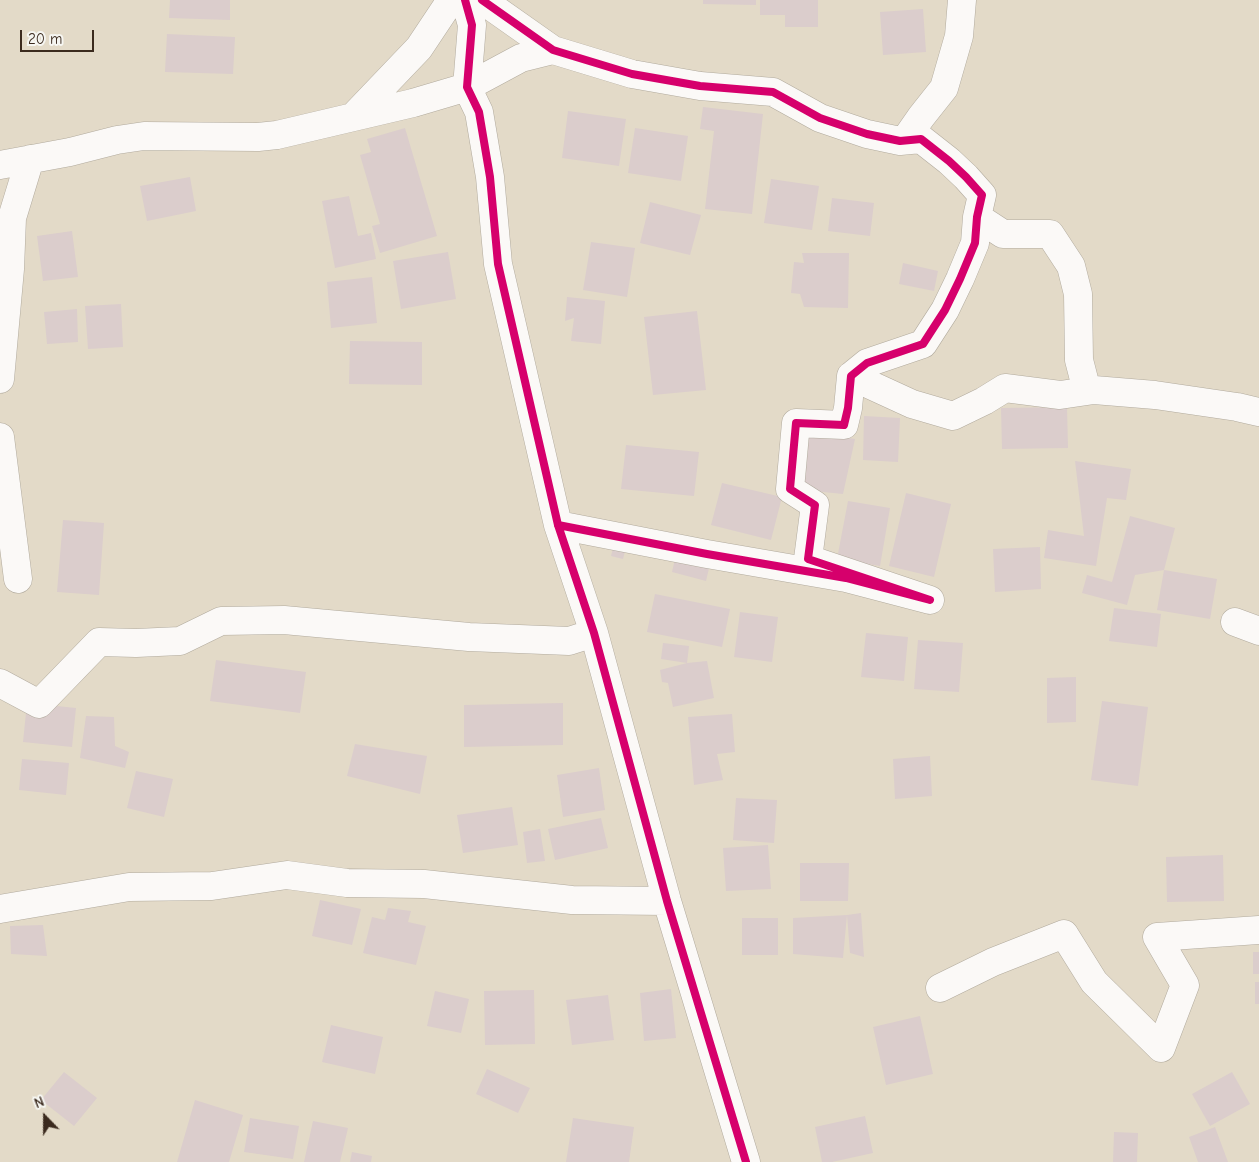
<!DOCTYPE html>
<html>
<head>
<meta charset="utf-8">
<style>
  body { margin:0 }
  #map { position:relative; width:1259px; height:1162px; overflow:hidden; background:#e3dac8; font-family:"Comic Neue",sans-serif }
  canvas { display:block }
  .north { position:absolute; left:20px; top:1092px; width:50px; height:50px; -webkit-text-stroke:4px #f6f6f2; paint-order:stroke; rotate:338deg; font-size:14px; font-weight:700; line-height:20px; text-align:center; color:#3b2a1e }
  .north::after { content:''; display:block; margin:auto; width:18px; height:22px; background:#3b2a1e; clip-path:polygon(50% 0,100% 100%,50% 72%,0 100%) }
  .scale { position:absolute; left:20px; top:30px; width:74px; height:22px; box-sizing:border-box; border:2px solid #3b2a1e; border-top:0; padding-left:6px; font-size:15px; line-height:18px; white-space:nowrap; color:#3b2a1e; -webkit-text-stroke:4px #f6f6f2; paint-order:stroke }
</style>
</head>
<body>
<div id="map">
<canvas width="1259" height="1162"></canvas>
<div class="north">N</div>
<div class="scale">20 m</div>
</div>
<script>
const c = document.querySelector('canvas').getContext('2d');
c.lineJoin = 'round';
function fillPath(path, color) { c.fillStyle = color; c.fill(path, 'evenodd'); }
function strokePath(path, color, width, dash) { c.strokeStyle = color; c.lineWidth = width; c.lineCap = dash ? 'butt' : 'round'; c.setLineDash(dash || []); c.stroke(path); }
fillPath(new Path2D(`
  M170,0H230V20L169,18Z
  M703,0H756V5L703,4Z
  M760,0H818V27H785V15H760Z
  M923,9L926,52L883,55L880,12Z
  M167,34L235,37L233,74L165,72Z
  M703,107L763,114L752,214L705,209L714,131L700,129Z
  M568,111L626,119L619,166L562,158Z
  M405,128L437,236L380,253L372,226L380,224L360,155L371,152L367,139Z
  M635,128L688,136L681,181L628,173Z
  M190,177L196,211L147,221L140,186Z
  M771,179L819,186L812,230L764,223Z
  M349,196L358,236L371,233L376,259L335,268L322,201Z
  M832,198L874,203L870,236L828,231Z
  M650,202L701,215L690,255L640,243Z
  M72,231L78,277L43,281L37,236Z
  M591,242L635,248L627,297L583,290Z
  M448,252L456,299L401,309L393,261Z
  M802,253H849L848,308L804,307L800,294L791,293L794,262L804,263Z
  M903,263L938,271L934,291L899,284Z
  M372,277L377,323L331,328L327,282Z
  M567,297L605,301L601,344L571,341L574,318L565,321Z
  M121,304L123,347L88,349L85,306Z
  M77,309L78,342L47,344L44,312Z
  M697,311L706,390L653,395L644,317Z
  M350,341L422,342V385L349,384Z
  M1067,407L1068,448L1002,449L1001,408Z
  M864,416L900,418L898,462L863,460Z
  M804,430L855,439L843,494L793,489Z
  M626,445L699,452L694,496L621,489Z
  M1075,461L1131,469L1126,500L1107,498L1096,566L1044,558L1048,530L1084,536Z
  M722,483L782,497L771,540L711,525Z
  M906,493L951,504L934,577L889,566Z
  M848,501L890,508L880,566L837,559Z
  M1130,516L1175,528L1164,570L1135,575L1127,605L1082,593L1087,575L1112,582Z
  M63,520L104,523L99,595L57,592Z
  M626,547L623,559L611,556L613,548Z
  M1040,547L1041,589L995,592L993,549Z
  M676,555L710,564L706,581L672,572Z
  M1164,570L1217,579L1210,619L1157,610Z
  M655,594L730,609L722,647L647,632Z
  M1114,608L1161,614L1157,647L1109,641Z
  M740,612L778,617L772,662L734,657Z
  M866,633L908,637L904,681L861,677Z
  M918,640L963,643L959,692L914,689Z
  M663,643L689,646L687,663L661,659Z
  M216,660L306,672L300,713L210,701Z
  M707,661L714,698L673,707L668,683L662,682L660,670L687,663Z
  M1076,677V722L1047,723V678Z
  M1102,701L1148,707L1138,786L1091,780Z
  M27,703L76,708L72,747L23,742Z
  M563,703V745L464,747V705Z
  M732,714L735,752L717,754L723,780L694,785L688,717Z
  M86,716L114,717L115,746L129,752L125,768L80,758Z
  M355,744L427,756L420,794L347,776Z
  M930,756L932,796L895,799L893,759Z
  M22,759L69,763L66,795L19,790Z
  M599,768L605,810L563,817L557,775Z
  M136,771L173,779L164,817L127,808Z
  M736,798L777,800L774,843L733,840Z
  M512,807L518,845L463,853L457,815Z
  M601,818L608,848L555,860L548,829Z
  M540,829L545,861L527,863L523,832Z
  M768,845L771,889L726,891L723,848Z
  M1223,855L1224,901L1167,902L1166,857Z
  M800,863H849L848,901H800Z
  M320,900L361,909L352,945L312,936Z
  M388,908L411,911L408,922L426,926L416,965L363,953L372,917L385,920Z
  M861,913L864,957L850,953L847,915Z
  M847,915L843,958L793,954V918Z
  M742,918H778V955H742Z
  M43,925L47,956L11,954L10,926Z
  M1253,952H1259V974H1253Z
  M1255,982H1259V1004H1255Z
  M671,989L676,1038L644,1041L640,993Z
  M534,990L535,1044L485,1045L484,991Z
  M435,991L469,999L461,1033L427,1026Z
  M608,995L614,1040L572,1045L566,1000Z
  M920,1016L933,1074L886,1085L873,1027Z
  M331,1025L383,1037L375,1074L322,1062Z
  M487,1069L530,1088L518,1113L476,1094Z
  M64,1072L97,1098L74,1126L41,1100Z
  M1232,1072L1250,1104L1210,1126L1192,1094Z
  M195,1100L243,1115L229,1162H177Z
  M865,1116L873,1153L832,1162H822L815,1127Z
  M250,1118L299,1126L293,1159L244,1152Z
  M573,1118L634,1127L629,1162H566Z
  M313,1121L348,1128L340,1162H304Z
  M1215,1127L1228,1162H1198L1189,1137Z
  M1114,1132L1138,1133L1137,1162H1113Z
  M352,1152L372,1156L371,1162H350Z`), '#dbcdcc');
const minor = new Path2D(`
  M465,0L472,25L467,87L479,112L490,177L498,264L558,525L594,633L667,901L746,1162
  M482,0L553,50L632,74L700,86L773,92L820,118L867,134L900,141L921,139L949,161L966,177L982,195L977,217L975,243L960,279L945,310L923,344L867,363L851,376L848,408L844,425L796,423L790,489L815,505L808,559L930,600L846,578L707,554L558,525
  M354,116L419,48L451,0
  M905,140L921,117L944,88L959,36L962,0
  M0,165L70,152L117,140L144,136L258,137L277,135L413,103L467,87L521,58L553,50
  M977,217L1003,234H1050L1071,266L1078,294L1079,360L1087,391
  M851,376L912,404L953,416L984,401L1005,388L1060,395L1094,390L1155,395L1237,407L1259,412
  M0,379L10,269L12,218L30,159
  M0,437L18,579
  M1235,622L1259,631
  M0,683L39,704L99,642L136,643L180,641L221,621L284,620L469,637L569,641L594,633
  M0,909L129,887L212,886L287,875L347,883L424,884L572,900L667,901
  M940,988L993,962L1064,934L1094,982L1161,1048L1185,985L1157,937L1259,930`);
strokePath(minor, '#b1aa9d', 29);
strokePath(minor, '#fbf9f7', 28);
strokePath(new Path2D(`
  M465,0L472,25L467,87L479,112L490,177L498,264L558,525L594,633L667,901L746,1162
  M482,0L553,50L632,74L700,86L773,92L820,118L867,134L900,141L921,139L949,161L966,177L982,195L977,217L975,243L960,279L945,310L923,344L867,363L851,376L848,408L844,425L796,423L790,489L815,505L808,559L930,600L846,578L707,554L558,525`), '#d6006c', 8);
</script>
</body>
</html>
